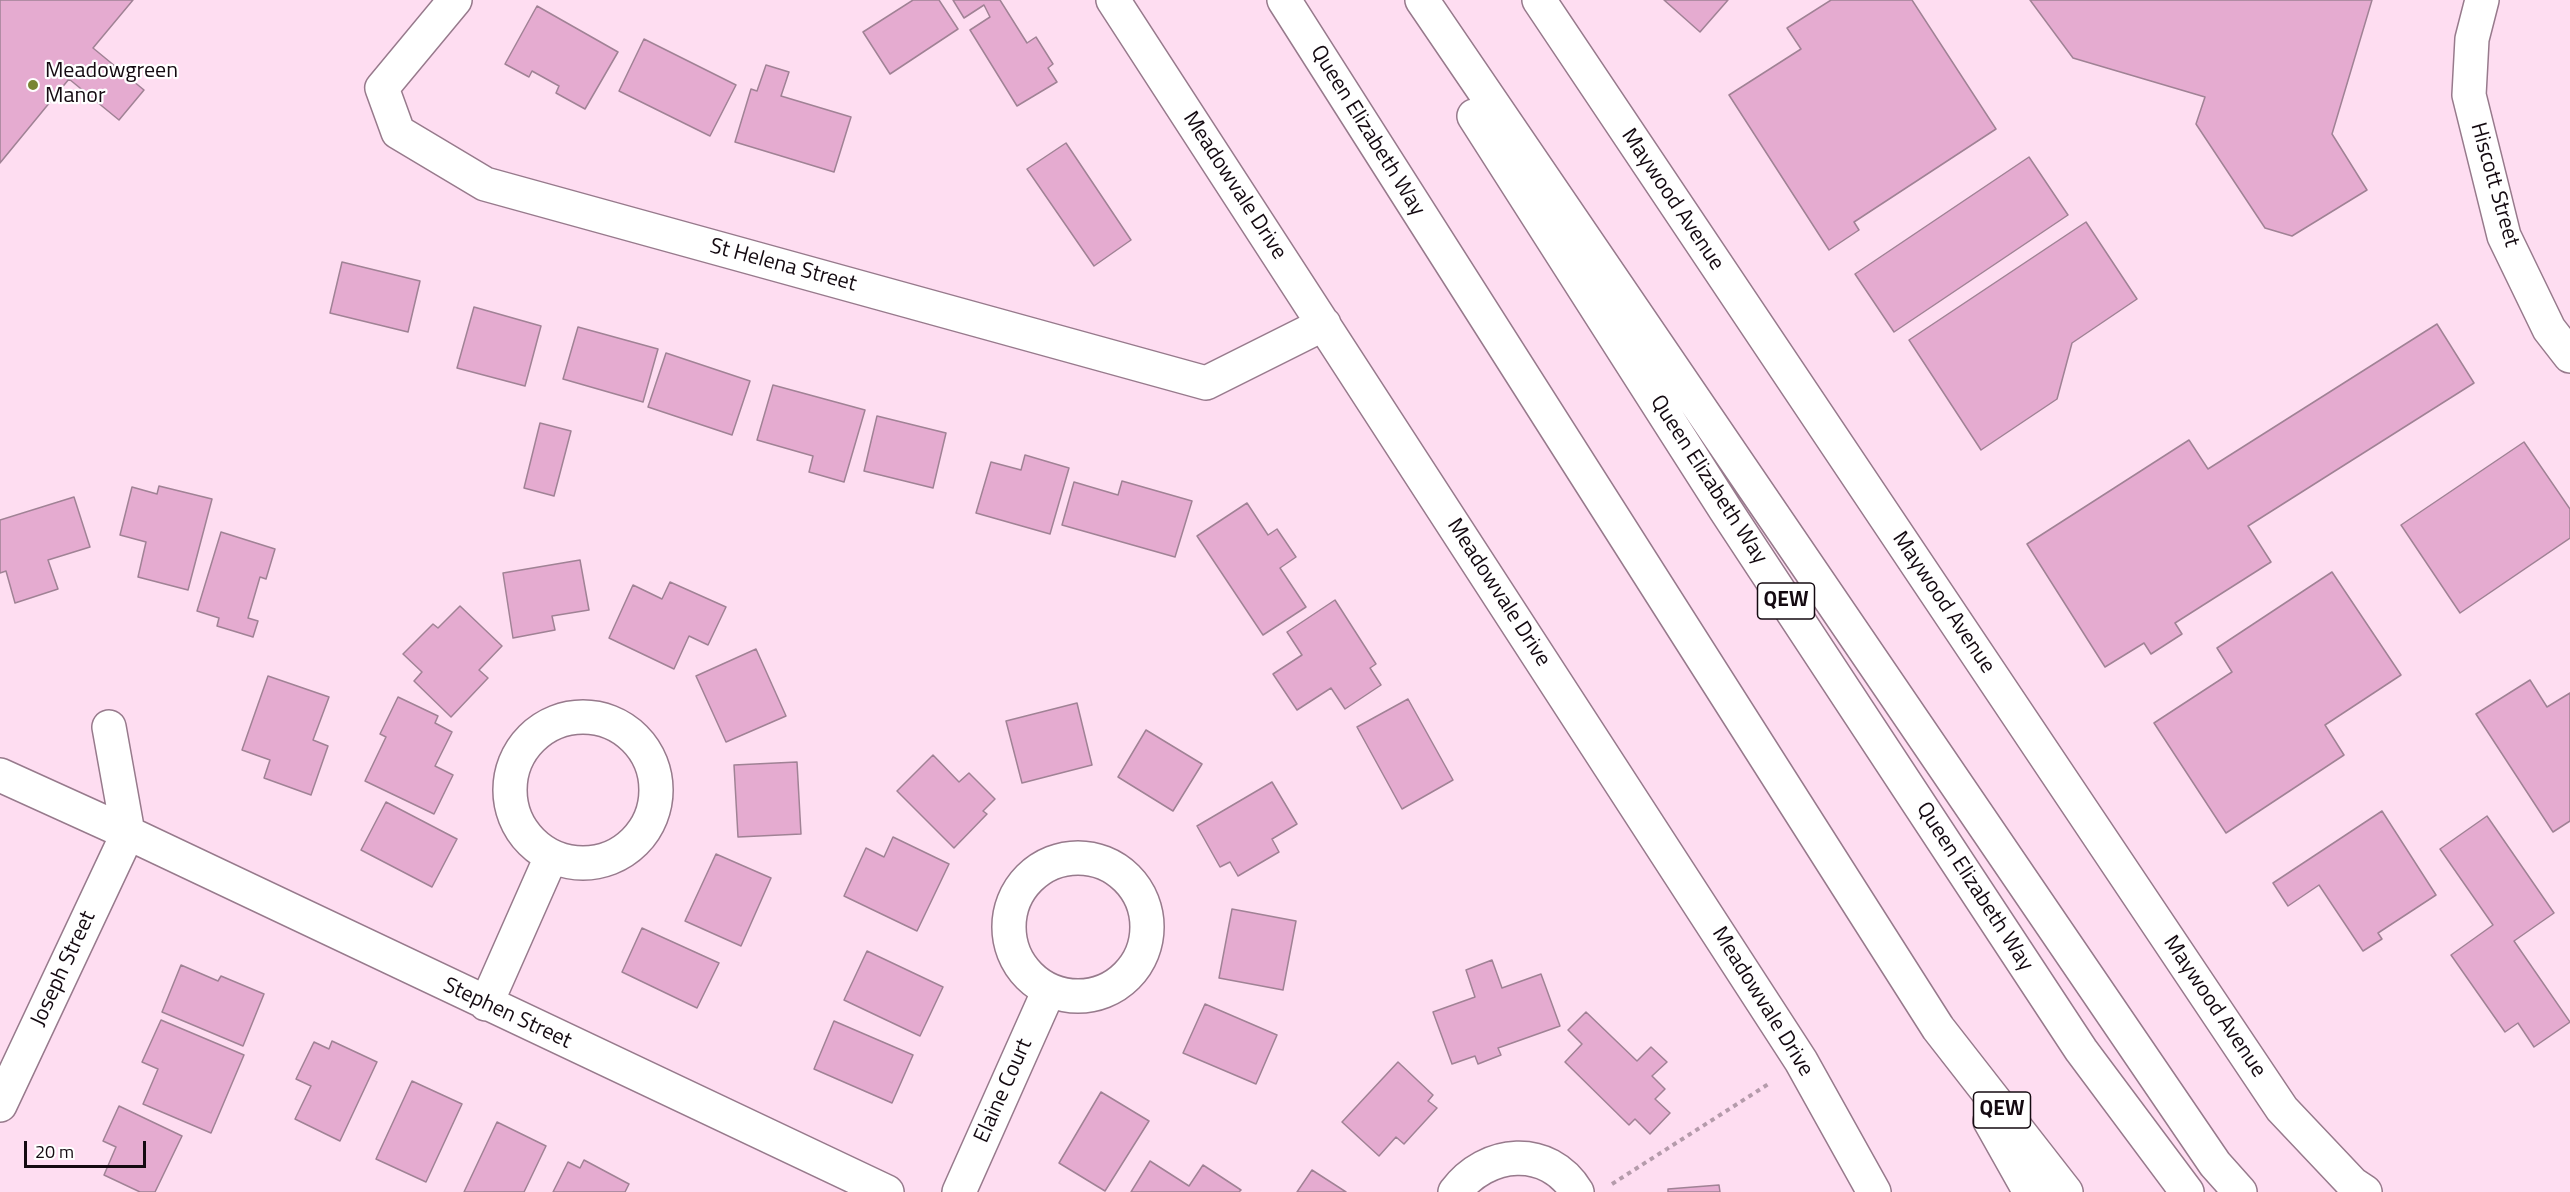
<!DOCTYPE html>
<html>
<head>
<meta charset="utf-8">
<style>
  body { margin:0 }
  #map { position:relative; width:2570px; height:1192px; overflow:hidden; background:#feddf1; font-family:"Titillium Web",sans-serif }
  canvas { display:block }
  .scale { position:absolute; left:24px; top:1141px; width:122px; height:27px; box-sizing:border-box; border:3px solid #140a11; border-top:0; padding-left:8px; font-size:18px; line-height:21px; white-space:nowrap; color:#140a11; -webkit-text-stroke:4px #fff; paint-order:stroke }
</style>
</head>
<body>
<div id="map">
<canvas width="2570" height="1192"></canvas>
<div class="scale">20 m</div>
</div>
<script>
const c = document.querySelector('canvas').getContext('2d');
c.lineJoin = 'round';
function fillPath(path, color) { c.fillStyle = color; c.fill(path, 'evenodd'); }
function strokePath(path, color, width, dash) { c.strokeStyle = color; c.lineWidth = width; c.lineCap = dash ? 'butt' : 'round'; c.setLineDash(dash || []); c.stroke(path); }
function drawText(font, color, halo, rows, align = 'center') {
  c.font = font + ' "Titillium Web",sans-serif'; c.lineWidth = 4.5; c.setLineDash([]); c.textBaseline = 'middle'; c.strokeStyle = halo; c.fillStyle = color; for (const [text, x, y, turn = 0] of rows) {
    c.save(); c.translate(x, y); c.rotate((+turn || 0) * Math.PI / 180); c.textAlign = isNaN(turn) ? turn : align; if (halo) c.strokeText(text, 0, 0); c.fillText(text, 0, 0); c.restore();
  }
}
const building = new Path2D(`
  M0,0H133L93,48L144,90L119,120L69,79L0,163Z
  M913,0H939L958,29L890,74L863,32Z
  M953,0H1000L1027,43L1036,37L1053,64L1048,68L1057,82L1017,106L970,30L990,17L984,5L964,18Z
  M1664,0H1728L1700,32Z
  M1831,0H1912L1996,129L1854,222L1859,230L1829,250L1729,95L1801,49L1787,28Z
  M2030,0H2372L2332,134L2367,190L2292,236L2265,228L2196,124L2205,97L2073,58Z
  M537,6L618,52L585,109L556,93L559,86L532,71L529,77L505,64Z
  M644,39L736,85L710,136L619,91Z
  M766,65L789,72L781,96L851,117L834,172L735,142L751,89L757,91Z
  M1066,143L1131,240L1094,266L1027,169Z
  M2029,157L2068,215L1894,332L1855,274Z
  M2086,222L2137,299L2072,343L2057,399L1981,450L1909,340Z
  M342,262L420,281L408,332L330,313Z
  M474,307L541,326L525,386L457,368Z
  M2437,324L2474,383L2248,526L2271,562L2175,623L2182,634L2151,654L2144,643L2105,667L2027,544L2189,440L2208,469Z
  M578,327L658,349L643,402L563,379Z
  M666,353L750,381L732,435L648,407Z
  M773,385L865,410L844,482L809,472L813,456L757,440Z
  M877,416L946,433L933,488L864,471Z
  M540,423L571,431L554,496L524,488Z
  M2524,442L2570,509V538L2460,613L2401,525Z
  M1025,455L1069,468L1050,534L976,513L991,462L1021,470Z
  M1122,481L1192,501L1175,557L1062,525L1074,482L1118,495Z
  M159,486L212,499L188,590L138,577L146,542L120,535L132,487L157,494Z
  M74,497L90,547L48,560L58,589L15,603L6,571L0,573V520Z
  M1247,503L1268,535L1277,529L1296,557L1280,568L1306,607L1263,635L1197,536Z
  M221,532L275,549L266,579L260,577L248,618L258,621L253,637L217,626L219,618L197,611Z
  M580,560L589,610L552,616L555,630L513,638L503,573Z
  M2332,572L2401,675L2325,725L2344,755L2226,833L2154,723L2232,672L2217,648Z
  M670,582L726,607L708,645L689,636L674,669L609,638L633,585L662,599Z
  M1335,600L1376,664L1370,668L1381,685L1345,709L1331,688L1297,710L1273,674L1302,655L1287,632Z
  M460,606L502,646L479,670L488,678L451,717L414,681L422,672L403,654L433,624L438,628Z
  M756,649L786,716L726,742L696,676Z
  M268,676L329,697L313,740L328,746L311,795L264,778L270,760L242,750Z
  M2530,680L2547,707L2570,693V821L2553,832L2476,714Z
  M398,697L438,716L435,723L452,732L435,766L453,775L434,814L365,781L386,737L380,734Z
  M1408,699L1453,780L1402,809L1357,727Z
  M1077,703L1092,765L1022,783L1006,721Z
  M1146,730L1202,764L1173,811L1118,777Z
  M933,755L959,782L969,773L995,799L983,811L987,814L954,848L897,791Z
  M797,762L801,834L738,837L734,765Z
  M1272,782L1297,824L1272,839L1279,852L1238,876L1230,862L1220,867L1197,826Z
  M386,802L457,839L432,887L361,850Z
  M2382,811L2436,895L2378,933L2382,939L2363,951L2319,885L2288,906L2273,883Z
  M2487,816L2554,913L2514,941L2570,1022L2534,1047L2518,1023L2505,1032L2451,955L2493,925L2440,849Z
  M893,837L949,864L917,931L844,896L866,848L884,857Z
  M716,854L771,878L741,946L685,921Z
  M1232,909L1296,921L1283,990L1219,978Z
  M642,928L719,963L697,1008L622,972Z
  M867,951L943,987L920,1036L844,1000Z
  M1492,960L1502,988L1541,974L1560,1026L1498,1048L1501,1055L1478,1064L1475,1056L1452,1064L1433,1012L1475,997L1466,970Z
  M181,965L218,981L221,976L264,994L243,1046L162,1012Z
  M1205,1004L1277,1035L1256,1084L1183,1053Z
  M1586,1012L1637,1061L1651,1047L1667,1062L1652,1076L1665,1089L1655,1099L1670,1113L1650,1134L1635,1119L1629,1125L1565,1062L1582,1044L1568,1030Z
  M161,1020L244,1055L211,1133L143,1104L158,1069L142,1062Z
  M834,1021L913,1055L892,1103L814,1069Z
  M332,1041L377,1062L340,1141L295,1119L311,1086L296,1079L314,1042L329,1049Z
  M1398,1062L1433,1095L1428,1101L1437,1108L1404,1144L1396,1137L1379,1156L1342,1122Z
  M412,1081L462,1104L426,1182L376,1159Z
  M1101,1092L1149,1121L1105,1191L1059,1163Z
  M119,1106L182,1136L155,1192H140L104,1175L116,1147L103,1141Z
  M497,1122L546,1146L524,1192H464Z
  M584,1160L629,1184L625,1192H553L568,1162L580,1168Z
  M1150,1161L1189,1186L1203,1165L1241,1190L1239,1192H1131Z
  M1312,1170L1346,1192H1297Z
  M1719,1185L1720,1192H1668V1189Z`);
fillPath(building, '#e5abd0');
strokePath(building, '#a08295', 1.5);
const minor = new Path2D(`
  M455,0L382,88L398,132L485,184L1206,383L1324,324
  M1113,0L1801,1061L1874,1192
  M1539,0L2282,1109L2353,1184L2365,1192
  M2482,0L2472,39L2469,95L2504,236L2549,329L2570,356
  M510 790a73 73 0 1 1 146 0a73 73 0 1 1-146 0Z
  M109,727L128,833
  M0,775L128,833L887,1192
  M1009 927a69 69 0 1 1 138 0a69 69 0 1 1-138 0Z
  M486,1004L551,857
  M0,1105L128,833
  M959,1192L1049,990
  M1455,1192C1486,1150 1548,1144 1577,1192`);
const highway = new Path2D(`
  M1284,0L1938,1028L2066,1192
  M1422,0L2215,1164L2240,1192
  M1474,116L1725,509L2081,1050L2187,1192
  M1990,1121L2030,1192`);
strokePath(minor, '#977a8c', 36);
strokePath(highway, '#977a8c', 36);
strokePath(new Path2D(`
  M1612,1184L1770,1083`), '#b59bab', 4, [4.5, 4.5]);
strokePath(minor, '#fff', 33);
strokePath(highway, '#fff', 33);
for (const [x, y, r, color] of [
  [33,85,6,"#788533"]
]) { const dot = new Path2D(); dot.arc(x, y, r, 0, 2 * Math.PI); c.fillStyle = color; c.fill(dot); strokePath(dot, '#fff', 2); }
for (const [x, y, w] of [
  [1786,601,57],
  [2002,1110,57]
]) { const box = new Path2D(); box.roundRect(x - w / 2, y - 18, w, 36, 4.5); c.fillStyle = '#fff'; c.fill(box); strokePath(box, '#140a11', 1.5); }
drawText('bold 21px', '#140a11', null, [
  ["QEW",1786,601],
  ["QEW",2002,1110]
]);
drawText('22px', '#140a11', '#fff', [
  ["Meadowgreen",45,72],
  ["Manor",45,97]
], 'left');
drawText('22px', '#140a11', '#fff', [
  ["Queen Elizabeth Way",1367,131,58],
  ["Hiscott Street",2494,185,74],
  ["Meadowvale Drive",1234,186,57],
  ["Maywood Avenue",1672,200,56],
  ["St Helena Street",783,266,15],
  ["Queen Elizabeth Way",1708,480,57],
  ["Meadowvale Drive",1498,593,57],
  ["Maywood Avenue",1943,603,56],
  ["Queen Elizabeth Way",1974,887,57],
  ["Joseph Street",64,969,-65],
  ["Meadowvale Drive",1762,1002,58],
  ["Maywood Avenue",2214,1007,56],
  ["Stephen Street",507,1014,25],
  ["Elaine Court",1004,1091,-66]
]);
</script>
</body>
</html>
